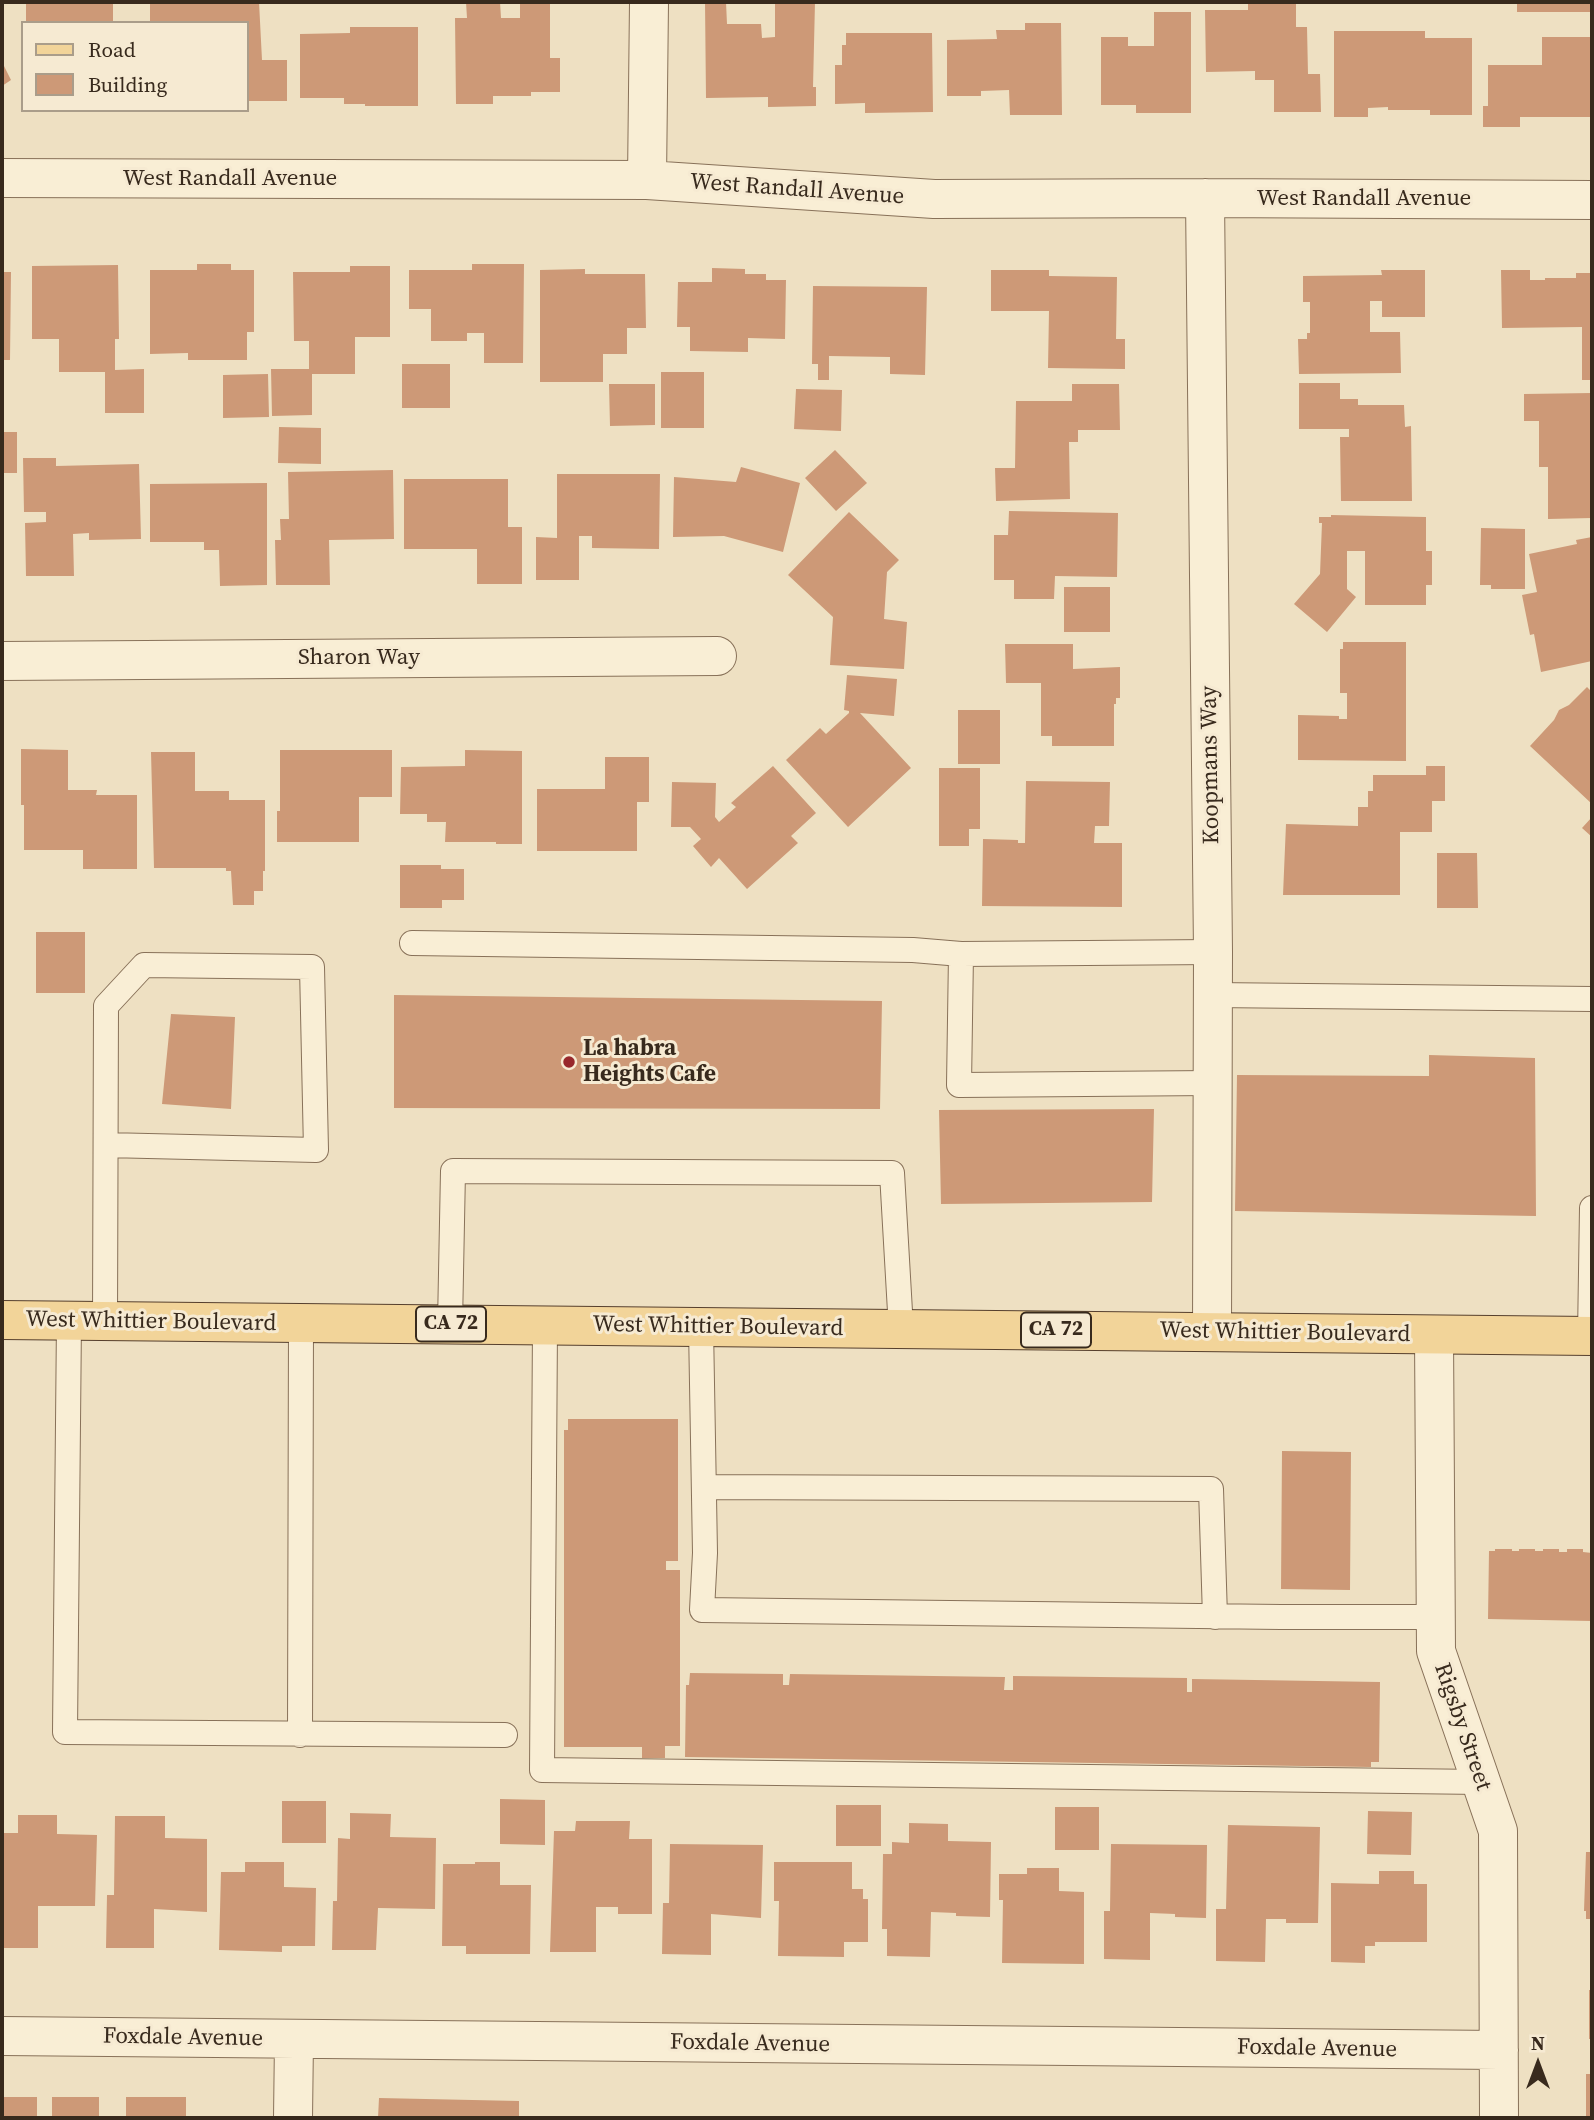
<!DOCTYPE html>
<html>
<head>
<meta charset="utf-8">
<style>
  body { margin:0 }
  #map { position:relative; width:1594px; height:2120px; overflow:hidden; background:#eee0c2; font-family:"Source Serif 4",serif }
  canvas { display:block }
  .frame { position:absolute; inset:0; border:4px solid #382a1d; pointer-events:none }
  .legend { position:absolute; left:21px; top:21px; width:228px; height:91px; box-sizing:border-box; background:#f6ead2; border:2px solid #aa9d8a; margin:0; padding:9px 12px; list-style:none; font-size:21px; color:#382a1d }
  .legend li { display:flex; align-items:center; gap:14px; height:35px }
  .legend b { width:35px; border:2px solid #aa9d8a }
  .north { position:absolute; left:1503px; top:2029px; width:70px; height:70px; -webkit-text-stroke:5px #f6ead2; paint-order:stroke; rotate:0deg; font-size:19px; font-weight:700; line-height:28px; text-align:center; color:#382a1d }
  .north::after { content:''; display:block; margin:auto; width:24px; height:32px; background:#382a1d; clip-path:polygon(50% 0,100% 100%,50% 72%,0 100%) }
</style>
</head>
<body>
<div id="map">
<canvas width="1594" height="2120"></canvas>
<div class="frame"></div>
<ul class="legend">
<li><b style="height:9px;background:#f2d499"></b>Road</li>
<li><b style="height:19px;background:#cd9977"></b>Building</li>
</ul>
<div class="north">N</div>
</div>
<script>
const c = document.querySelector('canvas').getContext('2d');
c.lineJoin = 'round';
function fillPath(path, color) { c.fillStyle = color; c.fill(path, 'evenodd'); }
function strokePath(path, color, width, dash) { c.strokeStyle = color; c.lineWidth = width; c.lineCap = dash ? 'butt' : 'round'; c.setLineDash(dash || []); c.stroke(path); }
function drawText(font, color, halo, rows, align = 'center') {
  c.font = font + ' "Source Serif 4",serif'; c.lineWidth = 6; c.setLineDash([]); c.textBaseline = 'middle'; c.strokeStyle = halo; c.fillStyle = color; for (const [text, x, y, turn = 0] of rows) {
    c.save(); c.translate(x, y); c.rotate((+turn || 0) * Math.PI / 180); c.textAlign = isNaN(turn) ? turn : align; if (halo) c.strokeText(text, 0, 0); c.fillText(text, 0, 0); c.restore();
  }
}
fillPath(new Path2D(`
  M26,2H113V23H26Z
  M150,2H177V4H201V2H259L262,60H287V101H247V23H150Z
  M466,2H500L501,18H520V2H550V58H560V92H531V96H493V104H456L455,18H467Z
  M705,2H726L727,24H761L762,38L775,37V2H815L813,87H816V106L768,107V97L706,98Z
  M1248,2H1296V27H1307L1308,74H1320L1321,112H1274V80H1255V71L1206,72L1205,10H1248Z
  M1517,2H1592V12H1517Z
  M1154,12H1191V113H1136V105H1101V37H1128V46H1154Z
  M1025,23H1061L1062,115H1010L1009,90L981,91V96H947V40L997,39L996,30H1025Z
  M350,27H418V106H365V104H344V98H300V34L350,33Z
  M1334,31H1425V38H1472V115H1430V110H1388V107L1368,108V117H1334Z
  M846,33H932L933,112L865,113V103L835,104V65H842V45H846Z
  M1542,37H1592V117H1520V127H1483V106H1488V65H1542Z
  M2,62L11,80L2,86Z
  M197,264H231V270H254V332H247V360H188V353L150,354V270H197Z
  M472,264H524L523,363H484V333H467V341H431V309H409V270H472Z
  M118,265L119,339H115V370L144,369V413H105V372H59V339H32V266Z
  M350,266H390V337H355V374H312V415L272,416L271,369H309V341H294L293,272H350Z
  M712,268L745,269V274H766V280H786L785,339L748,338V352L690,351V327H677L678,282H712Z
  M585,269V274H645L646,328H627V354H603V382H540V270Z
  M991,270H1049V276L1117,277L1116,339H1125V369L1048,368L1049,311H991Z
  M1381,270H1425V317H1382V301H1370V332H1400L1401,373L1299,374L1298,339H1307V333H1310V302H1303V276L1382,275Z
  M1501,270H1530V280H1545V278H1576V273H1592V380H1582V327L1502,328Z
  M2,272H11L10,360H2Z
  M813,286L927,287L925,375L890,374V357L829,356V380H818V364H812Z
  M402,364H450V408H402Z
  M661,372H704V428H661Z
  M268,374L269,417L223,418V375Z
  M1299,383H1340V399H1358V405H1404L1405,427L1411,426L1412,501H1341L1340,437H1349V429H1299Z
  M609,384H655V425L610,426Z
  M1072,384H1119L1120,430H1078V442H1069L1070,499L996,501L995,468H1015L1016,401H1072Z
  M796,389L842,390L841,431L794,429Z
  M1592,393V518L1548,519V467H1539V421H1524V394Z
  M279,427L321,428V464L278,463Z
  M2,432H17V473H2Z
  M835,450L867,483L836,511L805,478Z
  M23,458H56V466L139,464L141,539L89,540V533L73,534L74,576H26L25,523L46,522V512H24Z
  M741,467L800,483L783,552L724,536L673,537L674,477L736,482Z
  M393,470L394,539L329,540L330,585H276L275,540H281L280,519H289L288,472Z
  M557,474H660L659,549L592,548V536H579V580H536V537L557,538Z
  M404,479H508V527H522V584H477V549H404Z
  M267,483V585L220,586L219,550H204V542H150V484Z
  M1009,511L1118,513L1117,577L1055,576L1054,599H1014V580H994V535H1008Z
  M849,512L899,560L887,572L884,619L907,622L904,669L830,665L833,617L788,575Z
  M1331,515L1426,517V551H1432V585H1426V605H1365V551H1347V589L1356,597L1327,632L1294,604L1320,574L1322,523H1319V517H1331Z
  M1481,528L1525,529V589H1491V585H1480Z
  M1592,537V661L1541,672L1534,634L1530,635L1522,595L1537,592L1529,554L1577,544L1576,540Z
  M1064,587H1110V632H1064Z
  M1343,642H1406V761L1298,760V715L1339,716V719H1347V693H1340V649H1343Z
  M1005,644H1073V669L1120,667V698H1116V704H1114V746H1052V736H1041V683H1006Z
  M847,675L897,679L894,716L860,713L911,768L848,827L786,760L820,728L826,734L849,713V711L844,710Z
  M1587,687L1592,692V804L1530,746L1554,720L1559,710L1569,705Z
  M958,710H1000V764H958Z
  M21,749L68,750V790H97L96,795H137V869H83V850H24V805H21Z
  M280,750H392V797H359V842H277V811H280Z
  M465,750L522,751V844H496V842H445L446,822H427V814H400L401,767L465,766Z
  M151,752H195V791H229V800H265V871H263V891H254V905H233L231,871H226V868H154Z
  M605,757H649V802H637V851H537V789H605Z
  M773,766L816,813L791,836L798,843L747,889L719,858L711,867L693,846L701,839L690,827H671L672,782L716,783L715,817L719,822L736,807L731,803Z
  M1426,766H1445V801H1432V832H1400V895H1283L1286,824L1358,826V807H1368V791H1373V775H1426Z
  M939,768H980V829H969V846H939Z
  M1026,781L1110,782L1109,826H1095L1094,843H1122V907L982,906L983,839L1018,840V843H1025Z
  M1592,817V837L1582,828Z
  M1437,853H1477L1478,908H1437Z
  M400,865H441V869H464V900H442V908H400Z
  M36,932H85V993H36Z
  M394,995L882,1001L880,1109L394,1108Z
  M171,1014L235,1017L231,1109L162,1104Z
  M1429,1055L1535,1058L1536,1216L1235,1211L1237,1075L1429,1076Z
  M1154,1109L1152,1202L941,1204L939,1110Z
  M568,1419H678V1561H666V1570H680V1746H665V1758H642V1747H564V1430H568Z
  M1282,1451L1351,1452L1350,1590L1281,1589Z
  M1495,1549H1512V1551H1519V1549H1535V1551H1543V1549H1559V1552H1567V1549H1583V1552L1592,1553V1621L1488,1619L1489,1551H1495Z
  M690,1673L783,1674V1685H789L790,1674L1005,1677L1004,1690H1013V1676L1187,1678V1692H1192V1679L1380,1682L1379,1762H1371V1767L685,1757L686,1685H689Z
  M500,1799L545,1800V1845L500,1844Z
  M282,1801H326V1843H282Z
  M836,1805H881V1846H836Z
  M1055,1807H1099V1850H1055Z
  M1368,1811L1412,1812L1411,1855L1367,1854Z
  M350,1813L391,1814L390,1837L436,1838L435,1909L378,1908L376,1950H332L333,1901H337L338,1838L350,1839Z
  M18,1815H57V1834L97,1835L95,1906H38V1948H2V1833H18Z
  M115,1816H165V1838L207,1839V1912L154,1909V1948H106L107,1895H114Z
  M576,1821H630L629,1839H652V1914H618V1907H596V1952H550L554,1831H575Z
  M909,1823L948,1824V1841L991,1842L990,1917L956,1916V1913L931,1912L930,1957L887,1956V1929H882L883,1854H892V1842L909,1843Z
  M1228,1825L1320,1827L1318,1923H1286V1919H1266L1265,1962L1216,1961V1909H1226Z
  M670,1844L763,1845L761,1918L711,1914V1955L662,1954L663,1903H669Z
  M1111,1844L1207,1845L1206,1918L1175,1917V1914L1150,1913V1960L1104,1959V1911H1110Z
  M1586,1852H1592V1919H1586V1911H1584Z
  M245,1862H284V1887L316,1888L315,1946H282V1952L219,1950L221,1872H245Z
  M475,1862H500V1885H531L530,1954H466V1946H442L443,1864H475Z
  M774,1862H852V1889H863V1899H868V1942H844V1957L778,1956L779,1901H774Z
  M1027,1868H1059V1891L1084,1892V1964L1002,1963L1003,1900H999V1874H1027Z
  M1379,1871H1414V1884H1427V1942H1375V1946H1365V1963L1331,1962V1883L1379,1884Z
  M1589,1990H1592V2039H1589Z
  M1586,2074H1592V2118H1586Z
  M2,2097H37V2118H2Z
  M52,2097H99V2118H52Z
  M126,2097H186V2118H126Z
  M379,2098L519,2101V2118H378Z`), '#cd9977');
const lane = new Path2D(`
  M412,943L913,950L961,954
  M1213,952L961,954L959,1085L1213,1083
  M1213,995L1592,999
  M69,1320L65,1732L505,1735
  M105,1321L106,1006L144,965L312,967L316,1150L106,1145
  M450,1324L453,1171L892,1173L901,1329
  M545,1326L542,1770L1481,1782
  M701,1327L705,1553L702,1610L1281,1617H1436
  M1590,1336L1592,1208
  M704,1487L1211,1489L1215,1617
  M300,1735L301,1323`);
const street = new Path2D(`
  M2,178L647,180L934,199L1205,198L1592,200
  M647,180L649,2
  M1205,198L1213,952L1212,1332
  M2,661L717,656
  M1434,1335L1436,1651L1498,1831L1499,2118
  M2,2036L1499,2050
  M293,2118L294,2040`);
const primary = new Path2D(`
  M2,1320L1592,1336`);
strokePath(lane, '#887159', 26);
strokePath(street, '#887159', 40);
strokePath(primary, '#563f2d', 40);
strokePath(lane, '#f9eed5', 24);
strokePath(street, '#f9eed5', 38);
strokePath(primary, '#f2d499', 38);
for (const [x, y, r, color] of [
  [569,1062,7,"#98282c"]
]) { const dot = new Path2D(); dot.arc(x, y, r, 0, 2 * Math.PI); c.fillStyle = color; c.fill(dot); strokePath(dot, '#f6ead2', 2.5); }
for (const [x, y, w] of [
  [451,1324,70],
  [1056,1330,70]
]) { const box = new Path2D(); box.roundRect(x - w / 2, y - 17.5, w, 35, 5); c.fillStyle = '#f6ead2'; c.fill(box); strokePath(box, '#382a1d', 2); }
drawText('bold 21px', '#382a1d', null, [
  ["CA 72",451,1324],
  ["CA 72",1056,1330]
]);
drawText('23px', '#382a1d', '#f6ead2', [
  ["West Randall Avenue",230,179],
  ["West Randall Avenue",797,190,4],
  ["West Randall Avenue",1364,199],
  ["Sharon Way",359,658],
  ["Koopmans Way",1211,765,-91],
  ["West Whittier Boulevard",151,1322,1],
  ["West Whittier Boulevard",718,1327,1],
  ["West Whittier Boulevard",1285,1333,1],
  ["Rigsby Street",1462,1727,71],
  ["Foxdale Avenue",183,2038,1],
  ["Foxdale Avenue",750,2044,1],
  ["Foxdale Avenue",1317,2049,1]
]);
drawText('bold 23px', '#382a1d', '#f6ead2', [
  ["La habra",583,1049],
  ["Heights Cafe",583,1075]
], 'left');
</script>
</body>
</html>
